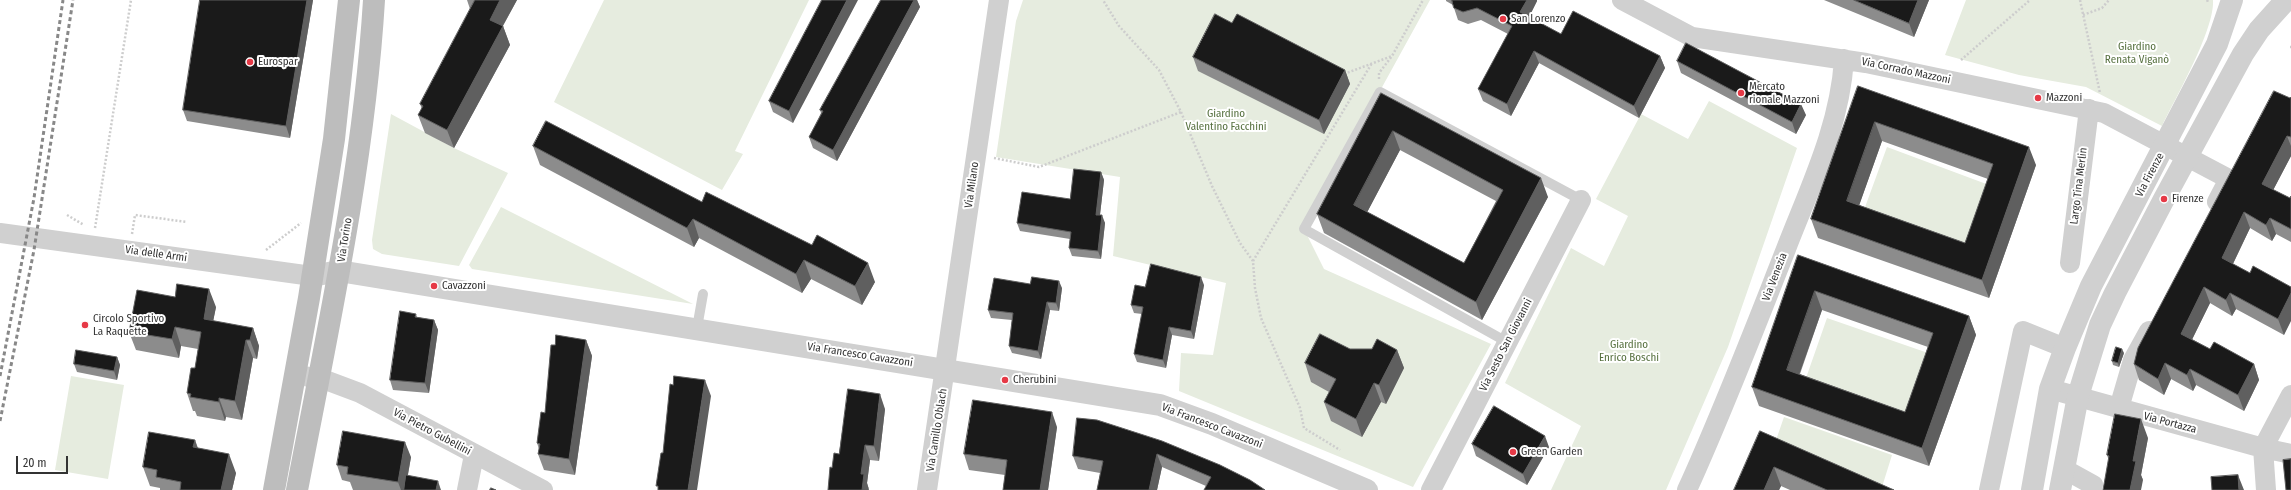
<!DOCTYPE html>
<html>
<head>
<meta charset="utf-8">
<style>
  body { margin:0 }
  #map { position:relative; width:2291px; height:490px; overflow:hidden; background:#fff; font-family:"Fira Sans Condensed",sans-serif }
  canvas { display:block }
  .scale { position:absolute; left:16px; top:456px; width:52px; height:18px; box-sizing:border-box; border:2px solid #333; border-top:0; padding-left:5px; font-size:12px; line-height:14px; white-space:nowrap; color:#333; -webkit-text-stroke:3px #fff; paint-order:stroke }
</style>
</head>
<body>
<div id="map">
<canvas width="2291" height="490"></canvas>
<div class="scale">20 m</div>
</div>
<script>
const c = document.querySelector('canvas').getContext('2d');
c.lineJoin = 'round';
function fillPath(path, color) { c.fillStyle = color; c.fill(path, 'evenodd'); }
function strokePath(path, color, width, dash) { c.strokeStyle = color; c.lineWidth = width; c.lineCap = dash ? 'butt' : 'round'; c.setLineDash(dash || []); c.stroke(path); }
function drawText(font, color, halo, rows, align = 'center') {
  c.font = font + ' "Fira Sans Condensed",sans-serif'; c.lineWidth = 4; c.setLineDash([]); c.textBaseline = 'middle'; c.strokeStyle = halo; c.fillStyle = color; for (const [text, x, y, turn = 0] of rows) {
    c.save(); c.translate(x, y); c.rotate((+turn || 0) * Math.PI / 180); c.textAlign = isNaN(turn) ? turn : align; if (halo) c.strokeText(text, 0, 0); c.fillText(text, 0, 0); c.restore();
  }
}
fillPath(new Path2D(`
  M604,0H809L735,151L743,154L722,190L554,102Z
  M1023,0H1430L1304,229L1324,269L1491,344L1413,487L1179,391L1181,353L1213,355L1226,283L1113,256L1120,177L996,157L1016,21Z
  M1966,0H2213C2215,29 2176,97 2162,126L2086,87L2019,75L1945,55Z
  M1709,101L1797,148L1728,347L1666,490H1551L1581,426L1505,383L1571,248L1604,266L1628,216L1596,199L1641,114L1688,139Z
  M391,114L454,148L508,173L459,266L382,254L373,249L372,240Z
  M1887,147L1989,185L1966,247L1864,210Z
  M501,207L693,304L472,269L469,265Z
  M1827,318L1928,353L1907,414L1806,378Z
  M71,376L124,385L108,479L55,470Z
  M1784,417L1892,455L1882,487L1775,443Z`), '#e6ecdf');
strokePath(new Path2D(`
  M2080,0L2100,93
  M2207,0L2208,2
  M2083,15L2102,8L2109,0
  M2290,47H2291
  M1961,60L2030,0
  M1344,74L1392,56L1423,0
  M1379,79V73L1392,56
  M1181,112L1212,186L1240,243L1253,261L1255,288L1261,318L1300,408L1304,428L1340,450
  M994,158L1039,167L1181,112L1159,70L1119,26L1103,0
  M67,215L84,225
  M95,228L131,0
  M132,234L135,215L187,222
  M266,250L301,223
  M1253,261L1372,63`), '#cdcdcd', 2.5, [2, 2]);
strokePath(new Path2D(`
  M697,328L703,294
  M1507,342L1304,229L1380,92L1581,200`), '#d0d0d0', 10);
strokePath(new Path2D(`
  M1622,0L1692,37L1866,63L2104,113L2229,179L2217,202
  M0,233L312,276
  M2070,263L2089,109
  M295,374L328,381L360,393L543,490
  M2050,389L2263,448L2291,454
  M2119,408L2133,360L2149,331
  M2064,469L2093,485L2092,490
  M467,490L474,455
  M927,490L999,0
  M1431,490L1581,200
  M1687,490C1723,411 1754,330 1786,249C1810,187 1840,126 1844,59
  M1989,490L2023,331L2065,348
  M2266,490L2263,448L2291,395`), '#d0d0d0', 20);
strokePath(new Path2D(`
  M312,276L339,271L1160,405L1212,424L1367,490
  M2032,490L2050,389L2065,348L2091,286L2217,44L2232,0
  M2060,490L2078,396L2100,325L2115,293L2164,199L2243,54L2259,30L2286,0`), '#d0d0d0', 22);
strokePath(new Path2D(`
  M274,490L309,298L334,139L349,0
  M297,490C328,328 364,165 374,0`), '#bdbdbd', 22);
strokePath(new Path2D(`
  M0,376L34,198L63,0
  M0,421L34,250L73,0`), '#888', 3, [4, 3]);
fillPath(new Path2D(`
  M200,0H313L290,138L187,121L183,110Z
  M467,0H517L503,26L510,45L454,148L425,133L418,115L422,109L420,104L470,9Z
  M822,0L793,123L773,112L769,101Z
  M881,0H917L920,7L837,161L813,148L809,137L821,113L820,110Z
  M1446,0H1537V1L1529,17L1561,34L1660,56L1665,68L1639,118L1539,63L1511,116L1483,101L1478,89L1508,34L1481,20L1468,24L1458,20L1453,5L1446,1Z
  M1824,0H1929L1914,37Z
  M1232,23L1345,70L1350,84L1324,134L1198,71L1193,57Z
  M1677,61L1806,115L1796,134L1681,73Z
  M1858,86L2036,165L1989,298L1818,238L1811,219ZM1882,141L1988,179L1965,243L1859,205Z
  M1381,93L1548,197L1482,320L1324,233L1317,214ZM1400,150L1496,201L1464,263L1367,212Z
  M2291,97V156L2273,190L2290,198L2291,196V242L2276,234L2272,241L2250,228L2233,264L2250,273L2291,287L2284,335L2236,309L2232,316L2210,303L2192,339L2210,349L2254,364L2259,380L2244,411L2196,385L2193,391L2171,379L2164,395L2139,380L2134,364Z
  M533,146L875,282L862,305L811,279L802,293L699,238L694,247L540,165Z
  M1101,172L1104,180L1100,215L1105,223L1101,259L1072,256L1069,248L1070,239L1020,231L1017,223L1070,199Z
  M1798,255L1969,316L1976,335L1929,466L1759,406L1752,387ZM1822,310L1928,347L1905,412L1800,374Z
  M1030,284L1062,288L1059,311L1050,310L1041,359L1012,353L1009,346L1012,320L991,318L988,310Z
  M1204,285L1194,339L1172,335L1166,368L1137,362L1134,354L1142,314L1134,313L1131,305L1145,287Z
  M216,307L213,321L253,328L259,346L257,359L253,358L242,420L226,417L225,421L197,416L195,411H193L187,393L195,368L198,349L181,346L179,358L136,350L129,332Z
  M416,314L417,317L434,320L438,330L429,393L393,390L390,380Z
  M586,340L592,356L575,475L544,470L538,454L539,449L537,443L545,413L555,345Z
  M1350,349L1397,350L1404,368L1386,404L1381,402L1362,437L1331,421L1324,402L1329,392L1311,382L1305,363Z
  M2124,353L2119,367L2113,365L2112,361Z
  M117,357L120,365L117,380L77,372L74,364Z
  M885,409L879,461L870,460L867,483L869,489L832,468L839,454Z
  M1077,418L1220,465L1206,486L1162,467L1157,490H1097L1100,473L1078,469L1073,456Z
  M1057,427L1048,490H1003L1005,475L969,470L964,454Z
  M1760,431L1894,490H1790L1781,486L1779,490H1734Z
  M2148,438L2141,475L2143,480L2109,461L2107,455Z
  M195,440L198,448L236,473L232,490H160V488L150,486L143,467Z
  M1472,444L1549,447L1527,485L1476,456Z
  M411,457L408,475L436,490H353L350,482L342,480L337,465Z`), '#8c8c8c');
fillPath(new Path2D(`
  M307,0H313L290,138L286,126Z
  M500,0H517L496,38L490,20Z
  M847,0H858L793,123L789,111Z
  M914,0H917L920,7L837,161L833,150Z
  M1527,0H1537V1L1525,25L1520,12Z
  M1918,0H1929L1914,37L1909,23Z
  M503,26L510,45L454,148L447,130Z
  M1534,51L1539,63L1511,116L1507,104Z
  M1660,56L1665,68L1639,118L1634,106Z
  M1345,70L1350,84L1324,134L1319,120Z
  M1801,104L1806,115L1796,134L1792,122Z
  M1875,122L1882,141L1854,220L1847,201Z
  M1393,131L1400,150L1361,224L1354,205Z
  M2287,136L2291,146V156L2268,200L2262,184Z
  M2029,147L2036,165L1989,298L1982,280Z
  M1101,172L1104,180L1099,223L1096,215Z
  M1541,178L1548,197L1482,320L1476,302Z
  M2244,212L2250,228L2228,274L2222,258Z
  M1102,215L1105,223L1101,259L1098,251Z
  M2270,218L2276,234L2272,241L2266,225Z
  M693,219L699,238L694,247L687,228Z
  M804,260L811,279L802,293L796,274Z
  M868,263L875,282L862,305L855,286Z
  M1201,277L1204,285L1194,339L1191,331Z
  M1059,281L1062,288L1059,311L1056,303Z
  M2204,287L2210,303L2187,350L2181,334Z
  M209,289L216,307L210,337L204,319Z
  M1815,291L1822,310L1794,389L1787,370Z
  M2230,293L2236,309L2232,316L2226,300Z
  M2291,293V321L2284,335L2278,319Z
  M1047,302L1050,310L1041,359L1038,351Z
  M1969,316L1976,335L1929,466L1922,448Z
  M434,320L438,330L429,393L425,383Z
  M175,327L181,346L179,358L172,339Z
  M1169,327L1172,335L1166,368L1163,360Z
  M253,328L259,346L257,359L250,340Z
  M246,340L253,358L242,420L235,401Z
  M586,340L592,356L575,475L569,459Z
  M2122,349L2124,353L2119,367L2118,363Z
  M1397,350L1404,368L1386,404L1379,385Z
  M117,357L120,365L117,380L114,371Z
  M2165,363L2171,379L2164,395L2158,379Z
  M2254,364L2259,380L2244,411L2238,395Z
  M2190,369L2196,385L2193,391L2187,375Z
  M705,380L711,396L697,490H688Z
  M1374,383L1381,402L1362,437L1356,419Z
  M880,394L885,409L879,461L874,446Z
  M219,398L226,417L225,421L219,402Z
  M1052,412L1057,427L1048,490H1040Z
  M2141,419L2148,438L2141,475L2143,480L2141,490H2130L2133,461Z
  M1545,436L1549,447L1527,485L1523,474Z
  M195,440L201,459L193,447Z
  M405,442L411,457L405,490H401L398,482Z
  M865,445L870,460L867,483L869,490H862L861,474Z
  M229,454L236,473L232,490H221Z
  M1157,454L1162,467L1157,490H1149Z
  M1774,467L1781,486L1779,490H1764Z
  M2238,475L2244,490H2239Z
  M438,481L441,490H436Z`), '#5f5f5f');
const building = new Path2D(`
  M200,0H307L286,126L183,110Z
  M475,0H500L490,20L503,26L447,130L418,115L423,106L420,104Z
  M822,0H847L789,111L769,101Z
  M881,0H914L833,150L809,137L823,111L820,110Z
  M1452,0H1527L1520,12L1561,34L1573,11L1660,56L1634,106L1534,51L1507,104L1478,89L1512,26L1477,8L1463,12L1454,8Z
  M1854,0H1918L1909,23Z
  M1215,14L1232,23L1237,14L1345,70L1319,120L1193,57Z
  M1686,43L1801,104L1792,122L1677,61Z
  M1858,86L2029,147L1982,280L1811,219ZM1875,122L1993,164L1965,243L1847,201Z
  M2274,91L2290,98L2291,97V137L2287,136L2262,184L2290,198L2291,196V229L2270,218L2266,225L2244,212L2222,258L2250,273L2253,266L2291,287V293L2278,319L2230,293L2226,300L2204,287L2181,334L2210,349L2214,342L2254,364L2238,395L2190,369L2187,375L2165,363L2158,379L2134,364L2138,348Z
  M1381,93L1541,178L1476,302L1317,214ZM1393,131L1503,190L1464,263L1354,205Z
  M546,121L702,202L706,192L812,245L817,235L868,263L855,286L804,260L796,274L693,219L687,228L533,146Z
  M1074,169L1101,172L1096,215H1102L1098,251L1069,248L1071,232L1017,223L1022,192L1070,199Z
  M1798,255L1969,316L1922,448L1752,387ZM1815,291L1933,333L1905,412L1787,370Z
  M1151,264L1201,277L1191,331L1169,327L1163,360L1134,354L1143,307L1131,305L1135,285L1145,287Z
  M1032,277L1059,281L1056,303L1047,302L1038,351L1009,346L1013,313L988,310L994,278L1030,284Z
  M177,284L209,289L204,319L253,328L250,340H246L235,401L219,398V402L190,397L191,394L187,393L191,368H195L201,332L175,327L172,339L129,332L137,290L175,297Z
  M400,311L416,314L415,317L434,320L425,383L390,380Z
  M1320,334L1350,349H1372L1377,339L1397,350L1379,385L1374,383L1356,419L1324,402L1336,379L1305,363Z
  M556,335L586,340L569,459L538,454L540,444L537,443L541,412L545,413L551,345H555Z
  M2116,347L2122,349L2118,363L2112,361Z
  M76,350L117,357L114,371L74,364Z
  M674,376L705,380L688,490H658V486H656L661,453H663L670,384L673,385Z
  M848,389L880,394L874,446L865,445L861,474H864L862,490H828L830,467L832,468L834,453L839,454Z
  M973,400L1052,412L1040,490H1003L1007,460L964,454Z
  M1494,406L1545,436L1523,474L1472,444Z
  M2115,414L2141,419L2133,461H2136L2130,490H2103L2109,456L2107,455Z
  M1077,418L1097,420L1162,441L1220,465L1250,480L1265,490H1204L1211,477L1157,454L1149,490H1097L1103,461L1073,456Z
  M343,431L405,442L398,482L347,474L348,467L337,465Z
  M1760,431L1894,490H1827L1774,467L1764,490H1734Z
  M149,432L195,440L193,447L229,454L221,490H180L181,482L156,477L157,470L143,467Z
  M2291,459V490H2286L2283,460Z
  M406,475L438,481L436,490H404Z
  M2238,475L2239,490H2212L2211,477Z
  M491,488L496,490H490Z`);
fillPath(building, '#1a1a1a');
strokePath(building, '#5f5f5f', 1);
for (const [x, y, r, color] of [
  [1503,19,4,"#e63946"],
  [250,62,4,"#e63946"],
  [1741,93,4,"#e63946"],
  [2038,98,4,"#e63946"],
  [2164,199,4,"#e63946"],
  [434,286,4,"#e63946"],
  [85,325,4,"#e63946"],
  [1005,380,4,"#e63946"],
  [1513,452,4,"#e63946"]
]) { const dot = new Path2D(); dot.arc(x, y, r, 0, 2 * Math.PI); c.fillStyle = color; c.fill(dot); strokePath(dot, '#fff', 1.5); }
drawText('11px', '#333', '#fff', [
  ["San Lorenzo",1511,19],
  ["Eurospar",258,62],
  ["Mercato",1749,87],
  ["rionale Mazzoni",1749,100],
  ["Mazzoni",2046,98],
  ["Firenze",2172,199],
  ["Cavazzoni",442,286],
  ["Circolo Sportivo",93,319],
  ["La Raquette",93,332],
  ["Cherubini",1013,380],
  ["Green Garden",1521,452]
], 'left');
drawText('11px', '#56703f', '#fff', [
  ["Giardino",2137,47],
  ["Renata Viganò",2137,60],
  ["Giardino",1226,114],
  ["Valentino Facchini",1226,127],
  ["Giardino",1629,345],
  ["Enrico Boschi",1629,358]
]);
drawText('11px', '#333', '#fff', [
  ["Via Corrado Mazzoni",1906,71,12],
  ["Via Firenze",2150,175,-62],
  ["Via Milano",972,185,-82],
  ["Largo Tina Merlin",2079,186,-83],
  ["Via Torino",345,240,-81],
  ["Via delle Armi",156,254,8],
  ["Via Venezia",1775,277,-69],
  ["Via Sesto San Giovanni",1506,345,-63],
  ["Via Francesco Cavazzoni",860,355,9],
  ["Via Portazza",2170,423,15],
  ["Via Francesco Cavazzoni",1212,426,21],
  ["Via Camillo Oblach",937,430,-81],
  ["Via Pietro Gubellini",432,432,28]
]);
</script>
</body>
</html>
